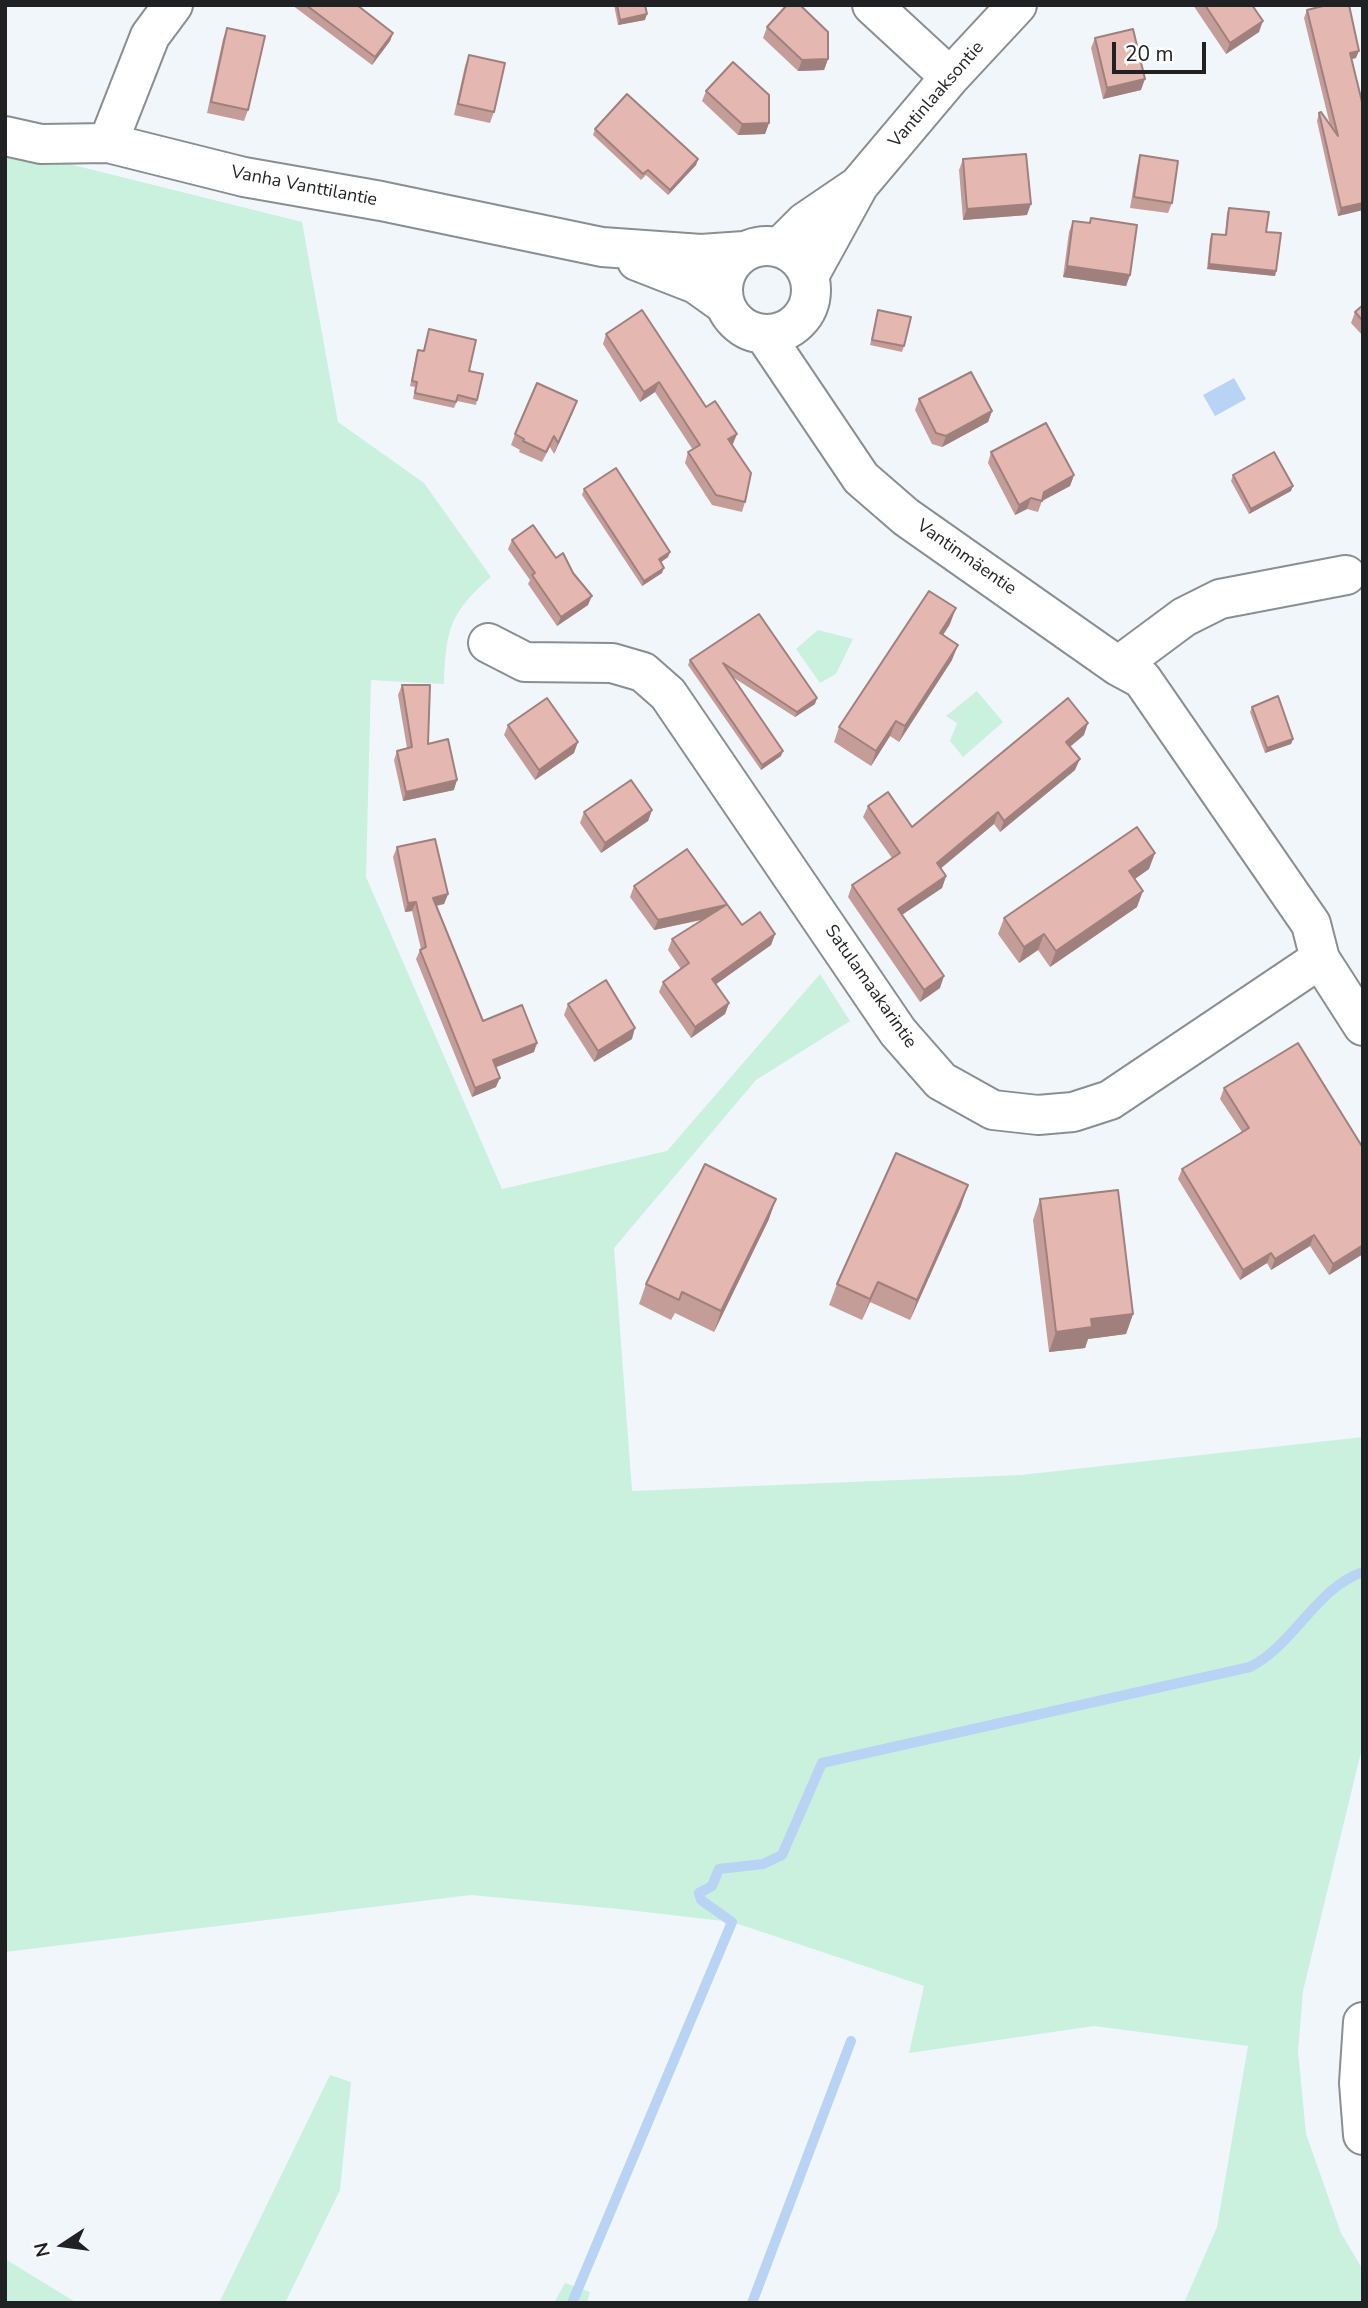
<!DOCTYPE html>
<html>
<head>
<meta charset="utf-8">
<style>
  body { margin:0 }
  #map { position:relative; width:1368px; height:2308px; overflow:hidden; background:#f1f6fb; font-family:"Nunito Sans",sans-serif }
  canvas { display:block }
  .frame { position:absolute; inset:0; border:7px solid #1f2122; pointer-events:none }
  .north { position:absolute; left:28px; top:2210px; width:70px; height:70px; -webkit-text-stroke:5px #fff; paint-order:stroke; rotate:257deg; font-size:19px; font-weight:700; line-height:28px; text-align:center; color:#1f2122 }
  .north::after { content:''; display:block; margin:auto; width:24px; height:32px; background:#1f2122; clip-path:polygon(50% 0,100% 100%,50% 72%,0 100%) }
  .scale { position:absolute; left:1112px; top:42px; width:94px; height:32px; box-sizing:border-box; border:4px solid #1f2122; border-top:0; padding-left:9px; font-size:21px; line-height:24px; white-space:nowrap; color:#1f2122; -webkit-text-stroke:5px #fff; paint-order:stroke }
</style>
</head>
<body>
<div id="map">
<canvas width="1368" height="2308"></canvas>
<div class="frame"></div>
<div class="north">N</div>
<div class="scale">20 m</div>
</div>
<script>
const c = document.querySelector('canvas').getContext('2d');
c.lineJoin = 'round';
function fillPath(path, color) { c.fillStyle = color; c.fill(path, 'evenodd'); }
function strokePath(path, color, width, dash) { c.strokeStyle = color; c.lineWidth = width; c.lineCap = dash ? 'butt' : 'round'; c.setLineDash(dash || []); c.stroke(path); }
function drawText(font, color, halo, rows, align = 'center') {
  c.font = font + ' "Nunito Sans",sans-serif'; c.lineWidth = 7; c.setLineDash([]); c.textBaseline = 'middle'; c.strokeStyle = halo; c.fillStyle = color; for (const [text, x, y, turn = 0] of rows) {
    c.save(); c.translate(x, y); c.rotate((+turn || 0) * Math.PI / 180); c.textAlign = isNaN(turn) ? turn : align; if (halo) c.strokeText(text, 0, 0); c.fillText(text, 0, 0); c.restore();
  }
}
fillPath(new Path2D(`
  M5,148L302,222L338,422L424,483L491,577C449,613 446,631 444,684L371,680L366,877L502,1189L667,1151L820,974L850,1021L756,1080L614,1248L632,1491L1021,1475L1363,1437V1744L1303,1991L1298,2051L1306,2134L1341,2233L1363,2270V2303H1184L1217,2227L1248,2046L1094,2026L909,2053L924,1986L732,1922L619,1909L471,1895L5,1952Z
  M818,630L853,639L836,674L820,683L796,649Z
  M977,691L1003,722L963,757L950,741L957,723L946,716Z
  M330,2075L351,2082L340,2190L285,2303H219Z
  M5,2259L77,2303H5Z
  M565,2283L590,2292L587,2303H554Z`), '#caf0de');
fillPath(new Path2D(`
  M1234,378L1246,399L1215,416L1203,395Z`), '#b8d3f3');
strokePath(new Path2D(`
  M572,2303L732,1922L701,1900L699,1893L712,1886L719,1869L763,1864L782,1855L822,1763L1250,1667C1295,1644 1316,1588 1363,1572
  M752,2303L851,2041`), '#b8d3f3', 10);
const minor = new Path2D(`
  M872,5L950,77
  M5,136L41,144L108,143L244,177L381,201L602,247L701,254L744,251
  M108,143L150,36L173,5
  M723 290a44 44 0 1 1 88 0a44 44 0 1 1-88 0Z
  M780,247L805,222L855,188
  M637,261L696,284L724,304
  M809,276L859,185L950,77L1017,5
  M764,334L861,478L906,517L1118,666L1142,679L1311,924L1320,959L1363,1026
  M488,643L525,662L612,663L643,672L668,694L898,1032L941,1081L993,1110L1038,1115L1073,1112L1110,1100L1320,959
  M1118,666L1184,617L1220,599L1346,575
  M1363,2022L1359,2083L1363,2135`);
strokePath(minor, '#898e92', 42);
strokePath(minor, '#fff', 38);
fillPath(new Path2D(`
  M292,5H357L393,33L390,41L372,65Z
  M614,5H645V20L618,25Z
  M1193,5H1252L1259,32L1226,54Z
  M1307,10L1356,58L1352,59L1363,106V210L1338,216L1317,121L1319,113L1330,125L1304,18Z
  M767,27L828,59L824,70L798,71L763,38Z
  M227,28L248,110L244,121L207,113L223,39Z
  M1095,38L1141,90L1103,99L1091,48Z
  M469,55L494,112L490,123L454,115L465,66Z
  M706,91L769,123L765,134L738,135L702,101Z
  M595,129L698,159L696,165L668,195L646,175L641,180L593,135Z
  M1140,155L1172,203L1168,213L1130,208L1137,166Z
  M963,159L1027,215L963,220L959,170Z
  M1229,208L1266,232L1276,271L1275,276L1207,269L1210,239L1212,234L1225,235L1227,213Z
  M1091,218L1130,275L1126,286L1063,277L1069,232L1073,221L1089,223Z
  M1363,305V336L1351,323L1355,312Z
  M878,310L904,346L902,352L870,345Z
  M429,329L469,371L477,400L476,405L457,401L454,408L413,399L415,387L410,386L416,356L418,350L423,351Z
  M606,334L706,407L737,434L732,444L745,502L742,512L712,505L685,463L688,452L693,450L655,392L640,402L603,344Z
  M919,399L992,411L988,422L942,447L932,444L915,410Z
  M573,412L554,454L550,447L542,462L519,452L520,450L511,445L515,434Z
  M991,452L1074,475L1070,486L1042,501L1038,512L1027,509L1015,515L988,463Z
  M1233,475L1291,491L1249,514L1231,481Z
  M584,489L668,557L661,562L662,573L642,586L582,495Z
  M512,540L556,558L588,605L557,626L528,584L530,580L508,549Z
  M759,614L815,704L795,717L731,676L781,756L761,770L688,665L690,660Z
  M950,624L943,635L952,660L899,742L890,736L871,766L834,742L839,727Z
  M402,685L428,744L454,790L403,801L394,760L397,751L407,748L398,695Z
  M1252,707L1293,739L1291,744L1265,753L1250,712Z
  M508,725L574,753L535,780L504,735Z
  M1084,735L1070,747L1075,770L1000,832L994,824L940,868L946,876L942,888L902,915L940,988L920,1002L848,897L852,885L892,858L863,817L868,806L912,827Z
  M652,810L648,821L601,853L580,823L584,812Z
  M397,847L448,894L444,904L436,906L483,1021L534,1052L496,1067V1087L472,1097L416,959L420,950L421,949L412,911L405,912L393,857Z
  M1149,869L1135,879L1137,907L1050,967L1038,950L1019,963L998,934L1004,918Z
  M634,886L742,925L775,934L771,945L715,984L729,1003L725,1014L691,1038L659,992L663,982L681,969L668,950L672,939L702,920L654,930L630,897Z
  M568,1004L632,1039L594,1062L564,1015Z
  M1224,1088L1363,1254L1329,1275L1310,1246L1271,1270L1267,1263L1240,1280L1178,1179L1182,1169L1242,1132L1220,1099Z
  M1040,1199L1133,1314L1126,1334L1088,1339L1085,1348L1049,1352L1033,1220Z
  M961,1206L910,1320L870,1302L862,1320L829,1305L837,1284Z
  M769,1219L714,1332L675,1313L671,1320L639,1304L646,1284Z`), '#c49d98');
fillPath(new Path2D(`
  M647,14L645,20L618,25L620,20Z
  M1263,21L1259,32L1226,54L1230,43Z
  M393,33L390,41L372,65L375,57Z
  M1359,51L1356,58L1347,60L1350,53Z
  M828,59L824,70L798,71L802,60Z
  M1145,79L1141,90L1103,99L1107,88Z
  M769,123L765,134L738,135L742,124Z
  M698,159L696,165L668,195L670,190Z
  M1363,203V210L1338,216L1341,208Z
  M1031,204L1027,215L963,220L967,209Z
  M1209,264L1276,271L1275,276L1207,269Z
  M1067,266L1130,275L1126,286L1063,277Z
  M659,382L655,392L640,402L644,392Z
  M577,401L573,412L554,454L558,443Z
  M992,411L988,422L942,447L946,436Z
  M737,434L733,444L725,449L728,439Z
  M1074,475L1070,486L1040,502L1044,492Z
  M1293,486L1291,491L1249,514L1251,509Z
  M1031,498L1027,509L1015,515L1019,505Z
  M670,552L668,557L657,565L659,559Z
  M664,568L662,573L642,586L644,581Z
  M592,596L588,605L557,626L561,617Z
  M956,608L950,624L934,649L940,633Z
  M958,645L952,660L899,742L905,726Z
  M817,698L815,704L795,717L797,712Z
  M896,721L890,736L871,766L876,751Z
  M1088,723L1084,735L1062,753L1066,742Z
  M1293,739L1291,744L1265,753L1267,748Z
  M578,742L574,753L535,780L539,770Z
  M783,751L781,756L761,770L762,765Z
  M1080,759L1075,770L1000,832L1004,821Z
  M457,780L454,790L403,801L406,792Z
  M652,810L648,821L601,853L605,843Z
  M998,812L994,824L933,875L937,863Z
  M1155,853L1149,869L1123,887L1129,871Z
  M946,876L942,888L894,920L898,909Z
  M1143,891L1137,907L1050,967L1056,951Z
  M448,894L444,904L429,907L433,898Z
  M416,902L412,911L405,912L408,903Z
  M726,905L722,915L654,930L658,920Z
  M775,934L771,945L708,990L712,979Z
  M1044,934L1038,950L1019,963L1024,947Z
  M944,976L940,988L920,1002L924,990Z
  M729,1003L725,1014L691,1038L695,1027Z
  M635,1028L632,1039L594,1062L598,1051Z
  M537,1043L534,1052L489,1070L493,1060Z
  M500,1078L496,1087L472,1097L475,1088Z
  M968,1185L961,1206L910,1320L917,1300Z
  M776,1199L769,1219L714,1332L721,1311Z
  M1314,1235L1310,1246L1271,1270L1275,1259Z
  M1363,1245V1254L1329,1275L1333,1264Z
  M1271,1253L1267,1263L1240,1280L1243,1270Z
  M878,1282L870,1302L862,1320L870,1299Z
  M1133,1314L1126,1334L1088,1339L1085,1348L1049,1352L1056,1332L1091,1319Z`), '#a0807c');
const building = new Path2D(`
  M306,5H357L393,33L375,57Z
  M617,5H645L647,14L620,20Z
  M787,5H800L828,32V59L802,60L767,27Z
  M1205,5H1252L1263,21L1230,43Z
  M1327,5H1349L1359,51L1350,53L1363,106V203L1341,208L1319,113L1321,112L1338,136L1307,10Z
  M227,28L265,36L248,110L211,102Z
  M1133,29L1145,79L1107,88L1095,38Z
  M469,55L505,63L494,112L458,104Z
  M733,62L769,95V123L742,124L706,91Z
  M627,94L698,159L670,190L648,170L643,174L595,129Z
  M1026,154L1031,204L967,209L963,159Z
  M1140,155L1178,161L1172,203L1134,197Z
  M1229,208L1269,212L1266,232L1281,233L1276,271L1209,264L1212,234L1226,235Z
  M1091,218L1137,225L1130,275L1067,266L1073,221L1090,223Z
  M1363,305V321L1355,312Z
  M642,310L706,407L715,401L737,434L728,439L751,473L745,502L716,495L688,452L700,445L659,382L644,392L606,334Z
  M878,310L911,317L904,346L872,340Z
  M429,329L476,340L469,371L483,374L477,400L458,395L456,402L415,393L417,382L412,381L418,350L424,351Z
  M971,372L992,411L946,436L936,433L919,399Z
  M537,383L577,401L558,443L554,436L546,452L523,441L524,439L515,434Z
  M1046,423L1074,475L1044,492L1042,501L1031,498L1019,505L991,452Z
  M1274,452L1293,486L1251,509L1233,475Z
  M616,468L670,552L659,559L664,568L644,581L584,489Z
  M533,525L556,558L563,553L573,573L592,596L561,617L532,575L535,573L512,540Z
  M929,591L956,608L940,633L958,645L905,726L896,721L876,751L839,727Z
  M759,614L817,698L797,712L723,663L783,751L762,765L690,660Z
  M402,685H430L428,744L448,739L457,780L406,792L397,751L412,747Z
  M1278,696L1293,739L1267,748L1252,707Z
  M547,698L578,742L539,770L508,725Z
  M1068,698L1088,723L1066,742L1080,759L1004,821L998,812L937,863L946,876L898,909L944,976L924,990L852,885L900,853L868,806L888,792L912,827Z
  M631,780L652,810L605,843L584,812Z
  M1137,827L1155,853L1129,871L1143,891L1056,951L1044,934L1024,947L1004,918Z
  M435,839L448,894L433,898L483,1021L522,1005L537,1043L493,1060L500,1078L475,1088L420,950L426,947L416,902L408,903L397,847Z
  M687,849L742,925L760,912L775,934L712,979L729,1003L695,1027L663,982L689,963L672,939L726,905L658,920L634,886Z
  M606,980L635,1028L598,1051L568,1004Z
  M1298,1043L1363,1148V1245L1333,1264L1314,1235L1275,1259L1271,1253L1243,1270L1182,1169L1249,1128L1224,1088Z
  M896,1153L968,1185L917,1300L878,1282L870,1299L837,1284Z
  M705,1164L776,1199L721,1311L682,1292L679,1300L646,1284Z
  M1118,1190L1133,1314L1091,1319L1092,1327L1056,1332L1040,1199Z`);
fillPath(building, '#e4b7b1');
strokePath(building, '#a0807c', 2);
drawText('18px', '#1f2122', '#fff', [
  ["Vantinlaaksontie",937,95,-49],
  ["Vanha Vanttilantie",304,187,11],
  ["Vantinmäentie",966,558,35],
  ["Satulamaakarintie",870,987,55]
]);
</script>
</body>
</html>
